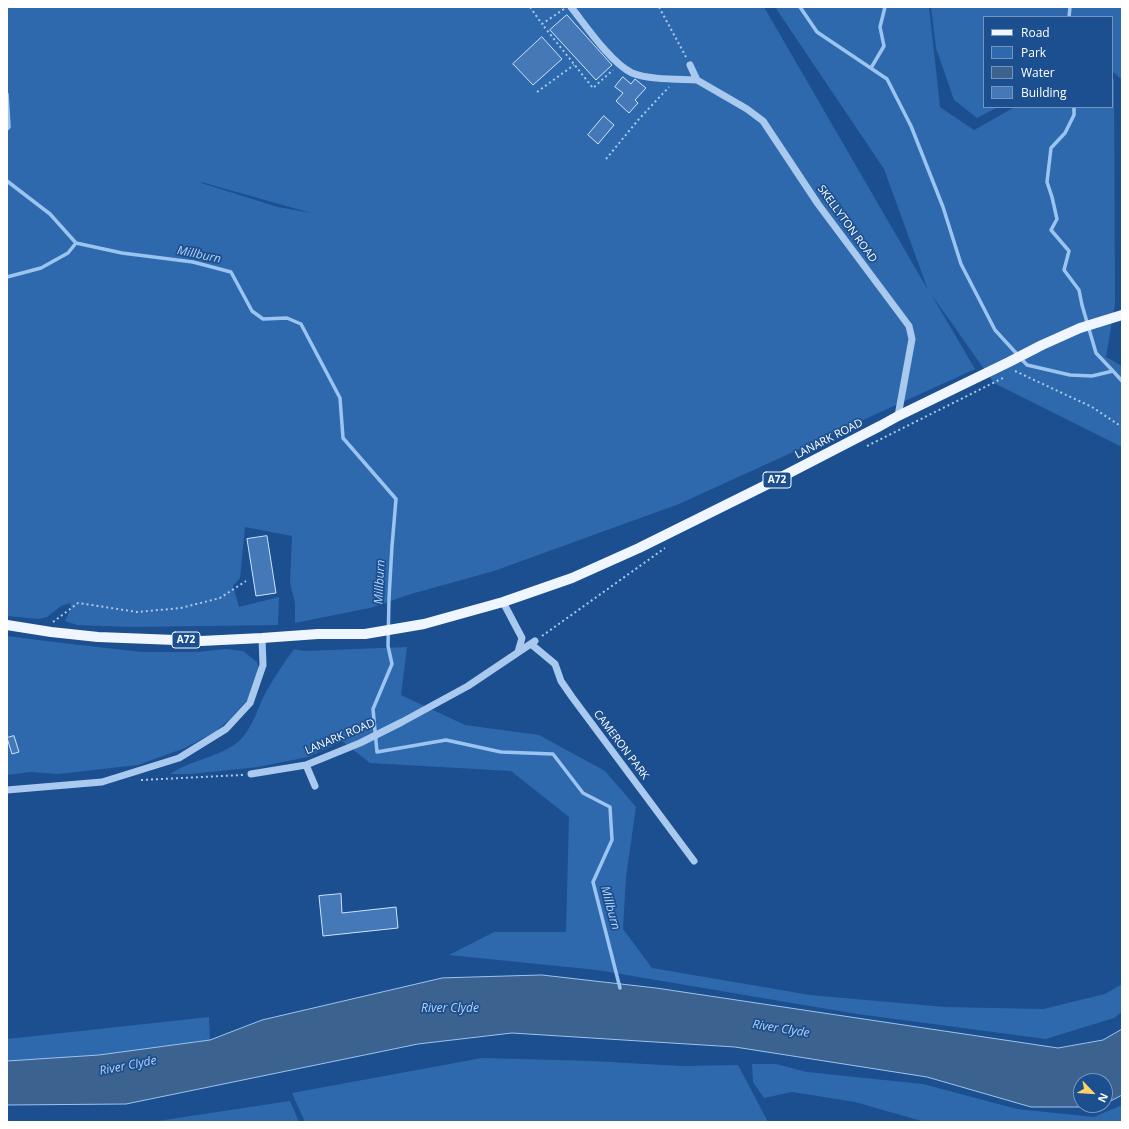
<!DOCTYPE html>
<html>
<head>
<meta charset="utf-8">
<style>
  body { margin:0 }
  #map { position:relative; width:1129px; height:1129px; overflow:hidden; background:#1b4f8f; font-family:"Open Sans",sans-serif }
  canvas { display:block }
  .frame { position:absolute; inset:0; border:8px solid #fff; pointer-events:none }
  .legend { position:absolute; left:983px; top:16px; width:130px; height:92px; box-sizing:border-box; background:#1b4f8f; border:1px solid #7695bc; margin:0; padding:5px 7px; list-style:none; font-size:12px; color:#fff }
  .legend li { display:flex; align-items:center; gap:8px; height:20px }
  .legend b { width:20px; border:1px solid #7695bc }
  .north { position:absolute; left:1073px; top:1073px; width:40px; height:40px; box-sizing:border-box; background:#1b4f8f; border:1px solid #7695bc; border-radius:50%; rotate:115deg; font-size:11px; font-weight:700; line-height:16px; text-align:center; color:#fff }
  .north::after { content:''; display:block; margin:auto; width:14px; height:18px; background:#ffd166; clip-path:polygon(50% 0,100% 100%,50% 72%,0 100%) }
</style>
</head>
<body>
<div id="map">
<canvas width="1129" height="1129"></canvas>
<div class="frame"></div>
<ul class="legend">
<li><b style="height:5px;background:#f0f6ff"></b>Road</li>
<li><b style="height:11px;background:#2e69ad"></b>Park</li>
<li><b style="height:11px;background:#3c6290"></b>Water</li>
<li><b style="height:11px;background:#4478b7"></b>Building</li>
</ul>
<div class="north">N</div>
</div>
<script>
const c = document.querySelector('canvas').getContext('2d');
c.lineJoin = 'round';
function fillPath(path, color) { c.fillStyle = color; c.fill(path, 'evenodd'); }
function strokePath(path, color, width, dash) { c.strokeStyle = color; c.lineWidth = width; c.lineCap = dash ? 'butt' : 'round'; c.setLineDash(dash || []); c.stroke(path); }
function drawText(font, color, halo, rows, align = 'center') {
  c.font = font + ' "Open Sans",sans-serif'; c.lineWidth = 3.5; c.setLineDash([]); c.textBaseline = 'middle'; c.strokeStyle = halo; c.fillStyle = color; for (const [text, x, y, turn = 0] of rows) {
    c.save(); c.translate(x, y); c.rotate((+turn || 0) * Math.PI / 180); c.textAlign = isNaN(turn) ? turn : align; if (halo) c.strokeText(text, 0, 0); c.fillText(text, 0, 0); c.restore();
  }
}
fillPath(new Path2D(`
  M7,7H764L928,290L884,169L775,7H929L940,107L974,130L1015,107H1112V77L1114,79L1115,304L1106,357L1122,366V447L994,383L931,294L975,369L679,504L494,571L411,594L370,608L295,623V603L290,583L292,536L245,527L240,578L233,586L239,607L279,597L278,625L131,627L77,625L65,621L71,608L70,603L61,606L47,617L39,619L7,616ZM201,183V182L311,213L278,207Z
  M931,7H1122V116L1121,79L1112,71V17H984V107H998L977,118L954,100L936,48Z
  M7,636L54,642L142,652H198L225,649L243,651L257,662L259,670L248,699L231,718L216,731L185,748L138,765L58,774L30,772L7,775Z
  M407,647L401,695L465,725L539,735L605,771L636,807L626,877L623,929L652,968L810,995L945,1007L1043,1009L1105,994L1122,984V1012L1114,1018L1046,1039L857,1014L597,970L449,955L494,932H566L569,817L511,771L370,763L342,741L308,757L258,767L191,774H170C189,761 214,758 234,745C252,733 257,708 267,690C275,676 284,663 294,649L304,651Z
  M209,1017L210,1040L99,1055L7,1061V1039Z
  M482,1058L592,1061L681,1066L738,1065L768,1122H305L292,1093Z
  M752,1064H776L807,1072L923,1084L1017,1109L1094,1117L1122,1105V1122H925L855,1102L792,1092L764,1098L753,1082Z
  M290,1101L299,1122H151Z`), '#2e69ad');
const water = new Path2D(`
  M542,975L656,988L1058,1048L1103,1040L1122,1029V1095L1105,1104V1081H1081V1105H1102L1098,1107H1031L927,1077L735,1047L512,1033L418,1044L126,1104L7,1105V1061L99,1055L210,1040L262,1020L442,978Z`);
fillPath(water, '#3c6290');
strokePath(water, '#9cc4f0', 1);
strokePath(new Path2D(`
  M800,7L817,32L887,79L911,126L943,207L961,264L995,330L1027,365L1070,375L1092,376L1113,371L1122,381
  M1069,17L1070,7
  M871,68L884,46L880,27L885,7
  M7,94L9,127L7,129
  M1074,107V115L1065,133L1051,148L1047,182L1052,197L1057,219L1051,230L1069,251L1064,270L1079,290L1082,305L1096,353L1113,371
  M7,181L50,214L76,243L122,253L193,262L231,272L252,311L263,319L287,318L301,324L340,398L343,438L396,499L392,546L389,598L388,646L392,664L373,709L377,752L446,740L501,752L553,754L583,793L610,807L612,840L593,882L620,988
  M7,277L41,268L68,253L76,243`), '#9cc4f0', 3.5);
const building = new Path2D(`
  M567,15L612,65L596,80L550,30Z
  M542,37L562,59L533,85L513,64Z
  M623,77L631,84L635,79L646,88L635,100L638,103L629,113L616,101L623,93L615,87Z
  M604,116L614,125L598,144L588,135Z
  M267,536L276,593L256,596L247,539Z
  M14,736L19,752L12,754L7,738Z
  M341,894L342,913L396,907L398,928L323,936L319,896Z`);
fillPath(building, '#4478b7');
strokePath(building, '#cfe3fa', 1);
strokePath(new Path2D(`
  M530,7L542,24
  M659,7L686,57
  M564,9L542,24L593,88L613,70
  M537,92L574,65
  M606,159L639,119L669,87
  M1015,371L1092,407L1122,427
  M867,446L1003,378
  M53,622L78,603L137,612L181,608L220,598L246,581
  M542,636L665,548
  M141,780L243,775`), '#a9c9ee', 2, [2, 3]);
strokePath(new Path2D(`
  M571,7C586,26 611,63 632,73C649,80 679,79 697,80
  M690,65L697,80L747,109L763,121L818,204L909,326L912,339L898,416
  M503,602L522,638L518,652
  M531,644L555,664L561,681L572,697L694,861
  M306,765L315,786
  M251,774L306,765L360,743L402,722L468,686L535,641
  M7,790L102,782L179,758L226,729L250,703L263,665L262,638`), '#a9c9ee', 7);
strokePath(new Path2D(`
  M7,625L51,632L98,637L201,641L262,638L318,634H365L424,624L503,602L572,578L639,548L764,486L880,426L898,416L1009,362L1042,345L1080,328L1122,315`), '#f0f6ff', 10);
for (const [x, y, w] of [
  [777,480,28],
  [186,640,28]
]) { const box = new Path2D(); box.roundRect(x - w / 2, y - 8, w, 16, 3); c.fillStyle = '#1b4f8f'; c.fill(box); strokePath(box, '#fff', 1); }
drawText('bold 10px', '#fff', null, [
  ["A72",777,480],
  ["A72",186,640]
]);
drawText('11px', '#fff', '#1b4f8f', [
  ["SKELLYTON ROAD",847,224,54],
  ["LANARK ROAD",829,439,-27],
  ["LANARK ROAD",340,737,-23],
  ["CAMERON PARK",621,745,53]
]);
drawText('italic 12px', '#b5d3f5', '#1b4f8f', [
  ["Millburn",199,255,12],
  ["Millburn",380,582,-87],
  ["Millburn",610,908,75],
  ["River Clyde",450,1009],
  ["River Clyde",781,1029,9],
  ["River Clyde",128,1066,-11]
]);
</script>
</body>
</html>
